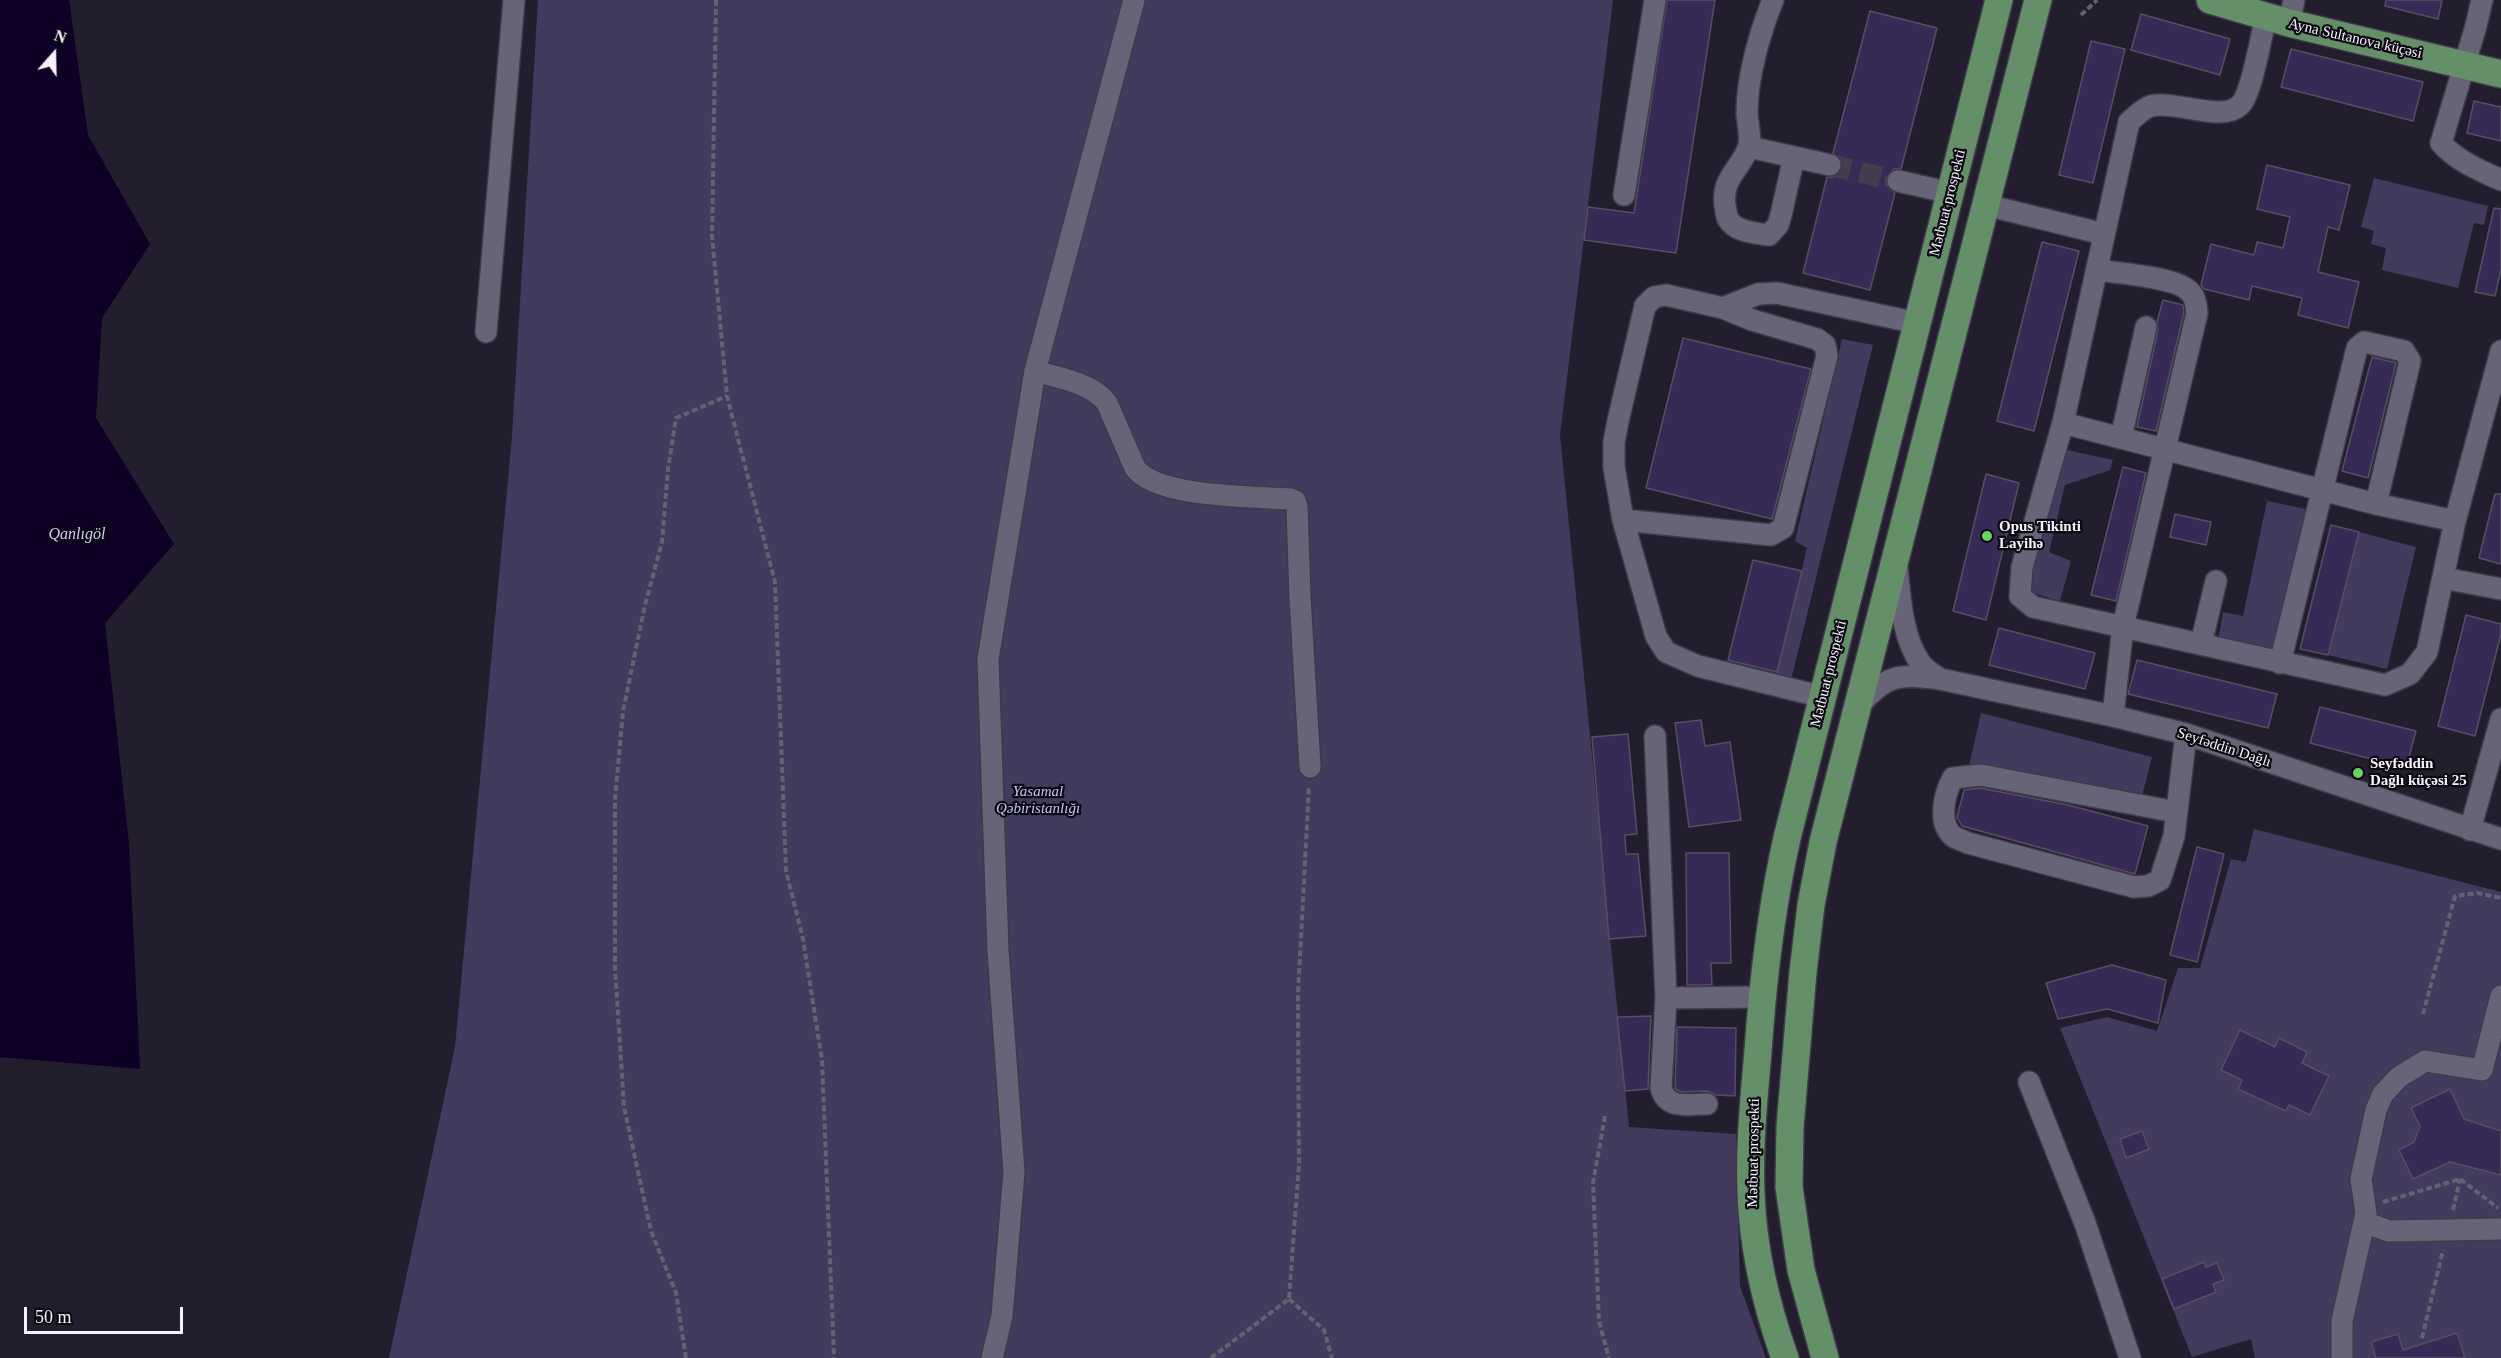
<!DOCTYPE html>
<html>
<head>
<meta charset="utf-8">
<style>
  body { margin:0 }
  #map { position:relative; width:2501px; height:1358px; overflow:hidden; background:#221e2e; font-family:Georgia,serif }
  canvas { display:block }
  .north { position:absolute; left:24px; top:24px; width:60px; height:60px; -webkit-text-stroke:4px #0b0910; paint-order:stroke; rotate:20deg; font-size:16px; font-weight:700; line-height:24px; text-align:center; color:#f5f2fe }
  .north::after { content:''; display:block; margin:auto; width:21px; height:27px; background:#f5f2fe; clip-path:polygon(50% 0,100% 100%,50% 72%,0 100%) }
  .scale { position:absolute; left:24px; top:1307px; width:159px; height:27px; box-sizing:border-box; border:3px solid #f5f2fe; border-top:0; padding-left:8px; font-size:18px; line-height:21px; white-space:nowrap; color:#f5f2fe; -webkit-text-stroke:4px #0b0910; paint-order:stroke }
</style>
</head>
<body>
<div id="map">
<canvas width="2501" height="1358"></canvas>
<div class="north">N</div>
<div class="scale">50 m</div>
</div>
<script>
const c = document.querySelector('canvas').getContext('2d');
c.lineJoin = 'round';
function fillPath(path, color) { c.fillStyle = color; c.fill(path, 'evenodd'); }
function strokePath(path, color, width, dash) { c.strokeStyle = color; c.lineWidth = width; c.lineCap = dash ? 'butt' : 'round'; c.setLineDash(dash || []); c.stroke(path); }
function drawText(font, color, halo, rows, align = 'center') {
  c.font = font + ' Georgia,serif'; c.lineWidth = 4.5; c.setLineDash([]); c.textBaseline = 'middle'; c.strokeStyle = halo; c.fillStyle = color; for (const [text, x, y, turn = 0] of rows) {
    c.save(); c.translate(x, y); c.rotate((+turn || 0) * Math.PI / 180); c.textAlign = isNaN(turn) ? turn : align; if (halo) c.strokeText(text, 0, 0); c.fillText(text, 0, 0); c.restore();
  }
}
fillPath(new Path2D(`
  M538,0H1613L1560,435L1629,1127L1736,1134L1740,1286L1766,1358H389L455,1047L512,437Z
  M2374,178L2488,206L2484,225L2474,223L2458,288L2382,270L2386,248L2371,244L2374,231L2361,227Z
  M1842,339L1873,345L1791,680L1776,676L1807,548L1795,541Z
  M2054,447L2113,460L2110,470L2065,485L2049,552L2071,561L2060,601L2020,589Z
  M2267,501L2306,509L2268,664L2216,652L2223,612L2243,616Z
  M2359,532L2416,547L2387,669L2328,655Z
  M1981,713L2152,757L2138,812L1969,766Z
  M2254,829L2501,892V1358H2255L2251,1339L2192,1357L2060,1028L2107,1017L2157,1031L2178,968H2200L2231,859L2246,862Z`), '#433b5d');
fillPath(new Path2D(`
  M0,0H69L88,135L150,244L102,318L96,418L174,544L105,623L129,844L140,1069L0,1057Z`), '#0e0125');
const building = new Path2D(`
  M1667,0H1715L1676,253L1584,240L1588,207L1634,213Z
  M2386,0H2442L2438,19L2385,6Z
  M1870,11L1937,28L1901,169H1894L1886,178V185L1895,193L1870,290L1803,273L1827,177H1834L1842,168V161L1833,153Z
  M2141,14L2230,39L2220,75L2131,50Z
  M2091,41L2125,49L2093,183L2059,175Z
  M2291,49L2423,82L2413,121L2281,87Z
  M2474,101L2501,107V141L2467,133Z
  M2267,165L2350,185L2339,230L2328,227L2318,272L2359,282L2348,328L2298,315L2302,298L2252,286L2249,300L2204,289L2201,285L2211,244L2254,255L2257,242L2283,248L2290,217L2257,209Z
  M2494,208L2501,209V270L2495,296L2475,292Z
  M2042,242L2079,251L2034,431L1997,421Z
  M2163,300L2183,305L2184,312L2156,431L2137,427L2158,330L2157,322Z
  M1683,338L1811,369L1772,519L1646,488Z
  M2372,357L2396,363L2368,478L2342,471Z
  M2123,467L2146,473L2116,601L2091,595Z
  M1986,474L2019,483L1986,620L1953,611Z
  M2495,494H2501V564L2479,558Z
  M2175,514L2211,522L2206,545L2170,537Z
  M2331,525L2359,532L2328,655L2300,649Z
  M1753,560L1802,571L1777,672L1728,660Z
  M2466,615L2501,624V634L2475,736L2438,726Z
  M1999,628L2095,653L2085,689L1989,665Z
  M2137,660L2277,694L2268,728L2128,694Z
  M2320,707L2416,731L2406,768L2310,743Z
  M1701,720L1705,746L1730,742L1741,820L1689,827L1675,723Z
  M1628,734L1637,834L1625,835L1626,854H1638L1646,936L1609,939L1592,737Z
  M1980,788L2068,805L2148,826L2135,874L1962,826L1957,817L1964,790Z
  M2197,847L2224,854L2197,962L2170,955Z
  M1686,853H1729L1731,963H1711L1712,985H1687Z
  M2112,965L2166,980L2158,1023L2107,1009L2058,1019L2046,983Z
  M1651,1016L1648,1089L1625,1091L1617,1017Z
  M1677,1027L1736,1028L1735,1096L1716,1095L1707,1091L1681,1092L1675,1089Z
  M2240,1030L2275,1047L2279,1038L2307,1052L2302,1063L2329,1076L2310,1115L2289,1105L2286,1111L2238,1089L2242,1080L2221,1070Z
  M2450,1089L2464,1119L2501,1131V1175L2450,1162L2413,1179L2399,1150L2414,1142L2420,1126L2411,1108Z
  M2142,1131L2149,1149L2126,1158L2120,1139Z
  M2204,1262L2206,1267L2217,1263L2224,1280L2213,1284L2216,1292L2174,1309L2162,1279Z
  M2457,1333L2465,1358H2376L2371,1342L2398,1334L2403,1350Z`);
fillPath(building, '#372a56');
strokePath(building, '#545062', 1.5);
strokePath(new Path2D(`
  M1830,165L1898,181`), '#423e4d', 21, [21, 10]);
const minor = new Path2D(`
  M1773,0C1760,32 1747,77 1747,112C1747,122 1752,138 1748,148C1740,170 1721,179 1725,205C1726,210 1726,215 1728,219C1735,232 1756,233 1769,235L1778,225L1781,215L1794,157
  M2482,0L2476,26L2441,143C2457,161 2479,170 2501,180
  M2266,17C2261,35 2252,94 2240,105C2222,123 2176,100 2151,106C2143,108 2135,117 2129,122L2063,423L2022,567L2020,596L2033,607L2385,685L2410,674L2427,652L2455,521L2501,351
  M2289,23L2294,0
  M1749,147L1830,165
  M1898,181L1951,193
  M1624,195L1655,0
  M1986,205L2104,234
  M2097,270C2117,273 2176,277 2189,291C2196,297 2196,305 2197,313L2123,626L2113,716
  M486,332L514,0
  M1035,371C1059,378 1092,383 1107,403L1135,468C1157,498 1254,496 1290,499L1295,501L1297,507L1300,597L1310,767
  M2063,423L2376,504L2455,521
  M2121,438L2146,327
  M1623,520L1771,535L1783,528L1827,356L1825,345L1817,339L1752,320L1723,308
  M1897,567C1900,597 1902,638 1921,664C1926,670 1934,675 1940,679
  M2443,578L2501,589
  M2201,644L2216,581
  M2280,663L2357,348L2364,342L2404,351L2410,361L2376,504
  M1823,697L1698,666L1666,652L1656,636L1623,520L1614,467V442L1618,421L1645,306L1654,297L1666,295L1723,308L1758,294L1777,293L1917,323
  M1858,707C1886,674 1898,674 1940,679L2113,716L2186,734L2501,839
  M1655,736L1666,998L1661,1088C1667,1110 1688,1104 1707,1104
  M2176,812L1981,775L1953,778C1944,794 1937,824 1954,837C1958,839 1964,841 1968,843L2134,887L2148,886L2160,880L2174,836L2186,734
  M2470,830L2501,719
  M1666,998L1762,997
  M2029,1082L2085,1223L2130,1358
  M2364,1222L2389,1231L2501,1229
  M992,1358L1002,1316L1014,1172L998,951L988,659L1035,371L1134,0
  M2342,1358V1321L2366,1213L2361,1179L2376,1110L2383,1094L2399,1077L2425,1061L2482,1070L2501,996`);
const major = new Path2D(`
  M2210,0L2289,23L2501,74
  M1785,1358C1766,1305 1753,1249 1751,1193C1749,1146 1754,1098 1758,1051C1763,979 1771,909 1787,838L1999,0
  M1825,1358L1801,1270L1789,1187L1790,1127L1803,972L1811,905L1823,842L2038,0`);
strokePath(minor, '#3e3b49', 24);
strokePath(major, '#3e3b49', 30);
strokePath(new Path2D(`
  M716,0L712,236L727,396L775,582L786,871L803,939L822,1060L834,1358
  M2081,15L2097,0
  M2423,1014L2455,896L2477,893L2501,898
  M1605,1116L1593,1183L1599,1321L1609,1358
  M2383,1202L2460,1179L2498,1208
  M2453,1210L2460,1179
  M1289,1299L1324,1330L1332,1358
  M2422,1338L2443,1250
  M686,1358L676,1293L651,1231L624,1107L615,967V799L623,711L645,605L662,542L668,469L676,418L727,396
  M1211,1358L1289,1299L1299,1165L1298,994L1309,786`), '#656170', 4, [6, 3]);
strokePath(minor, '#686477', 21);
strokePath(major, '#658f69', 27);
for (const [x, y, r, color] of [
  [1987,536,6,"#68d465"],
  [2358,773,6,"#68d465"]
]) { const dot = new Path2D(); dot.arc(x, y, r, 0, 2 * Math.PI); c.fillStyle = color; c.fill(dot); strokePath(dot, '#0b0910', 2); }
drawText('15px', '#f5f2fe', '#0b0910', [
  ["Ayna Sultanova küçəsi",2355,39,13],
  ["Mətbuat prospekti",1948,203,-76],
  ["Mətbuat prospekti",1829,674,-76],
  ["Seyfəddin Dağlı",2224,748,18],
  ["Mətbuat prospekti",1754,1153,-89]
]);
drawText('bold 15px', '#f5f2fe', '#0b0910', [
  ["Opus Tikinti",1999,527],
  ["Layihə",1999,544],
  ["Seyfəddin",2370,764],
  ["Dağlı küçəsi 25",2370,781]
], 'left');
drawText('italic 15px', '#cdbefb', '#0b0910', [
  ["Yasamal",1038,792],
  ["Qəbiristanlığı",1038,809]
]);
drawText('italic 16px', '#d3c8f6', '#0b0910', [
  ["Qanlıgöl",77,535]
]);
</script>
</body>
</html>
